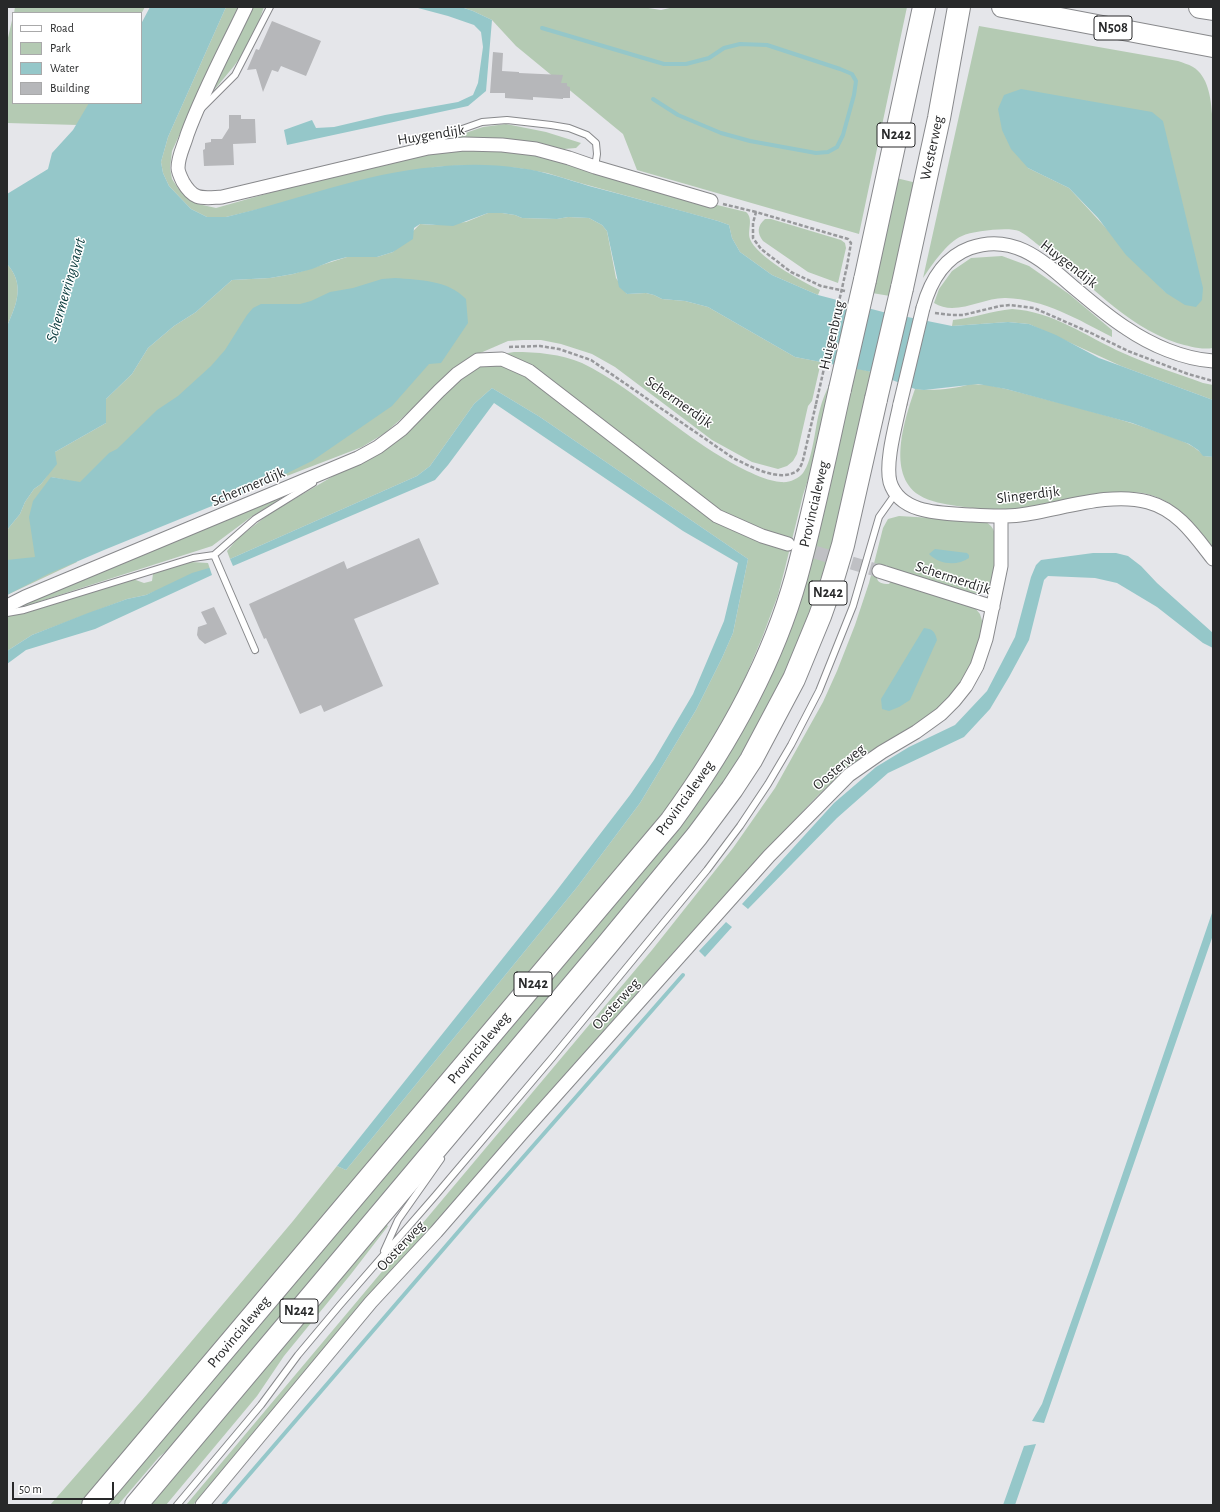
<!DOCTYPE html>
<html>
<head>
<meta charset="utf-8">
<style>
  body { margin:0 }
  #map { position:relative; width:1220px; height:1512px; overflow:hidden; background:#e5e6ea; font-family:"Alegreya Sans",sans-serif }
  canvas { display:block }
  .frame { position:absolute; inset:0; border:8px solid #28292a; pointer-events:none }
  .legend { position:absolute; left:12px; top:12px; width:130px; height:92px; box-sizing:border-box; background:#fff; border:1px solid #a9a9aa; margin:0; padding:5px 7px; list-style:none; font-size:12px; color:#28292a }
  .legend li { display:flex; align-items:center; gap:8px; height:20px }
  .legend b { width:20px; border:1px solid #a9a9aa }
  .scale { position:absolute; left:12px; top:1482px; width:102px; height:18px; box-sizing:border-box; border:2px solid #28292a; border-top:0; padding-left:5px; font-size:12px; line-height:14px; white-space:nowrap; color:#28292a; -webkit-text-stroke:3px #fff; paint-order:stroke }
</style>
</head>
<body>
<div id="map">
<canvas width="1220" height="1512"></canvas>
<div class="frame"></div>
<ul class="legend">
<li><b style="height:5px;background:#fff"></b>Road</li>
<li><b style="height:11px;background:#b4cab3"></b>Park</li>
<li><b style="height:11px;background:#95c7c9"></b>Water</li>
<li><b style="height:11px;background:#b6b7ba"></b>Building</li>
</ul>
<div class="scale">50 m</div>
</div>
<script>
const c = document.querySelector('canvas').getContext('2d');
c.lineJoin = 'round';
function fillPath(path, color) { c.fillStyle = color; c.fill(path, 'evenodd'); }
function strokePath(path, color, width, dash) { c.strokeStyle = color; c.lineWidth = width; c.lineCap = dash ? 'butt' : 'round'; c.setLineDash(dash || []); c.stroke(path); }
function drawText(font, color, halo, rows, align = 'center') {
  c.font = font + ' "Alegreya Sans",sans-serif'; c.lineWidth = 3; c.setLineDash([]); c.textBaseline = 'middle'; c.strokeStyle = halo; c.fillStyle = color; for (const [text, x, y, turn = 0] of rows) {
    c.save(); c.translate(x, y); c.rotate((+turn || 0) * Math.PI / 180); c.textAlign = isNaN(turn) ? turn : align; if (halo) c.strokeText(text, 0, 0); c.fillText(text, 0, 0); c.restore();
  }
}
fillPath(new Path2D(`
  M15,7H145L141,14V13H14Z
  M226,7H238L172,151L170,168L172,179L178,188L186,197L198,204L216,208L308,182L425,154L465,148L535,153L680,196L746,212C754,219 747,230 750,239C756,256 802,282 820,290L818,295L772,275L740,252L732,238L729,225L718,221L580,183L547,173L518,168L468,165L435,167L226,217H207L191,209L169,186L163,173L161,162L168,137Z
  M251,7H264L253,38L246,50L234,66L210,95Z
  M461,7H642L661,10L674,7H907L859,234L637,170L623,134L516,46L492,20L473,11Z
  M13,16V103H90L78,125L7,123V42Z
  M979,26L1178,61C1183,63 1188,64 1193,67C1208,76 1211,98 1212,114L1213,348C1200,350 1189,346 1177,343C1122,324 1088,280 1041,247C1034,242 1027,235 1019,231C1008,227 973,231 962,236C947,242 932,265 923,278ZM1004,95L1166,293L1069,188L1028,168Z
  M506,124L546,132L581,143L576,148L564,149L509,142L451,138L483,127Z
  M896,178L917,183L890,296L872,293Z
  M488,213H502L515,215L522,218L557,219L568,217L589,218L602,225L607,231L616,278L627,294L646,293L654,295L662,299L685,301L708,307L795,357L821,362L812,401L808,406L797,454L793,461L787,466L778,469L752,462L712,440L615,367L592,354L561,344L541,340H523L508,341L478,354L459,366L401,419L385,433L362,447L266,484L268,482L80,483L51,477L77,562L7,595V530L20,514L25,502L34,489L41,484L47,476L55,452L106,423V399L132,374L148,348L174,326L196,312L232,280L270,278L293,274L347,257H377L393,252L420,224L433,225L466,222Z
  M765,219H771L841,240L845,243L846,248L838,283L808,272L763,241C757,233 757,226 765,219Z
  M1002,256L1029,266L1069,294L1112,330V337C1079,320 1044,299 1006,298C983,297 956,317 934,303L939,289L952,271L971,258Z
  M7,264C25,284 17,304 7,326Z
  M1012,309C1052,311 1087,337 1123,353C1149,365 1176,373 1203,383L1213,385V400L1121,366L1029,324L1008,322L952,326L953,320C973,318 992,311 1012,309Z
  M514,352C537,352 561,354 582,363C596,370 611,379 624,388C664,416 702,449 747,471C758,476 769,481 781,482C789,483 798,479 803,473C813,460 815,426 820,409C822,400 826,392 830,383L816,455L803,495L785,568L778,595L762,638L742,685L712,744L633,857L82,1505H50L142,1400L293,1221L337,1166L346,1170L578,886L640,803L696,710L722,658L733,633L748,559L540,417L492,388L474,404L430,466L417,476L230,559L227,551L238,538L269,514L335,475L469,370L502,354Z
  M856,368L872,372L823,585L767,716L700,819L186,1435L159,1457L118,1505H102L732,741Z
  M971,384L988,385L1006,389C1056,402 1106,414 1155,431C1171,437 1192,442 1204,456L1213,457V548C1194,523 1176,500 1143,493C1129,491 1115,493 1101,495C1073,498 1045,505 1017,509C997,511 977,509 957,506C945,504 930,502 919,495C886,474 905,418 915,389C933,391 954,389 971,384Z
  M309,481L251,517L212,546L22,607L19,603Z
  M899,516L983,521C987,522 991,525 993,529C998,538 996,571 992,581C988,590 978,594 969,594L893,570L886,565L879,566C876,577 874,584 889,584L891,581L975,608L980,614L984,627C979,640 976,654 970,666C949,714 901,730 862,757C836,776 814,799 793,822C670,953 552,1089 435,1224C397,1268 357,1310 320,1354C277,1404 235,1455 193,1505H186L652,950L733,848L775,788L823,702L837,671L855,625L869,583L883,528L888,519Z
  M191,562L208,563L210,569L146,595L127,599L32,635L7,651V615L35,610L133,579L144,583L152,581L153,574L171,567Z
  M385,1223L388,1226L351,1274L284,1356L257,1396L166,1505H147Z`), '#b4cab3');
fillPath(new Path2D(`
  M150,7H226L168,137L161,162L163,173L169,186L191,209L207,217H226C295,201 363,173 435,167C462,164 492,164 519,168C544,171 566,179 589,186C632,197 675,209 718,221L729,225L732,238L740,252L772,275L818,295L883,312L952,326L1008,322L1029,324L1056,335L1099,358L1121,366L1213,400V457L1203,456L1198,450L1189,444L1132,423L1006,389L978,384L924,390L915,389L872,372L795,357L708,307L685,301L662,299L654,295L646,293L627,294L619,287L607,231L602,225L589,218L568,217L557,219L522,218L515,215L502,213H488L453,226L420,224L414,228L413,239L393,252L377,257H347L332,261L312,269L293,274L270,278L232,280L196,312L174,326L148,348L132,374L106,399V423L55,452L57,464L41,484L34,489L25,502L20,514L7,530V326C17,304 25,284 7,264V194L48,169L52,153L73,130L89,103H141V24Z
  M407,7H461L473,11L492,20L486,91L468,106L287,145L284,130L312,120L316,128L334,127L385,115L458,102L473,95L478,83L483,47L481,32L474,25L448,16L418,8Z
  M1021,89L1152,112L1163,121L1203,288L1202,300L1196,307L1185,305L1166,293L1126,255L1098,218L1069,188L1028,168L1011,149L1002,130L998,109L1004,95Z
  M395,278C420,280 448,280 466,299L468,323L441,363L429,364L392,406L312,461L261,486L104,550L48,574L7,595V560L35,557L29,517L33,501L51,477L80,482L109,453L117,449L157,410L178,396L211,366L225,350L247,315L253,308L261,304H300L311,301L330,292L353,288L382,279Z
  M492,388L540,417L748,559L733,633L722,658L696,710L640,803L578,886L346,1170L337,1166L554,894L630,795L654,760L693,694L724,621L738,563L683,531L494,403L448,465L435,480L233,566L230,559L417,476L430,466L474,404Z
  M935,549L967,553L969,555V558C957,566 940,565 929,554Z
  M1093,553H1116L1128,556L1141,566L1157,583L1213,633V648L1203,643L1157,607L1117,583L1095,578L1048,576L1044,580L1029,640L1009,677L990,709L964,737L888,773L837,818L748,909L742,904L834,803L876,767L909,747L955,725L987,691L1015,637L1031,577L1036,565L1041,560Z
  M209,568L210,569L212,575L95,629L26,650L7,664V651L32,635L88,613L127,599L146,595L192,573Z
  M924,628C932,629 935,631 937,640L910,700L899,707L889,711L882,709L881,699Z
  M1213,910V935L1044,1423L1032,1421L1042,1404L1091,1266Z
  M726,922L732,927L705,957L699,951Z
  M1036,1444L1015,1505H1003L1024,1446Z`), '#95c7c9');
strokePath(new Path2D(`
  M542,28L664,64H686L709,58L724,48L740,44L767,45L840,69L852,74L856,81L854,95L843,135L837,147L828,152L816,153L750,141L721,133L678,115L653,99
  M223,1505L477,1210L683,975`), '#95c7c9', 4);
fillPath(new Path2D(`
  M272,21L321,41L306,76L281,66L278,72L272,70L263,92L256,69L247,70L256,49L259,50Z
  M493,52L503,53L502,71L519,72V73L563,75L561,83H567V86L570,87V98H563V99L533,97V100L505,98V93H490Z
  M229,115H241V119H255L256,143L233,144L234,165L204,166L203,150L205,149V143L211,142V139H222L229,128Z
  M419,538L439,584L354,619L383,686L324,712L321,705L300,714L266,638L264,639L249,604L344,561L347,569Z
  M214,607L227,634L205,644L199,639L197,635L198,627L207,624L201,612Z`), '#b6b7ba');
strokePath(new Path2D(`
  M797,547L879,571`), '#bfc0c4', 13, [13, 6]);
const lane = new Path2D(`
  M201,109L235,75L270,7
  M432,145L448,134L482,122L507,120L551,125L569,128L587,135L596,143L597,154L595,167
  M7,613L24,610L193,558L214,555
  M255,650L214,555L255,519L313,483
  M384,1251L398,1220L441,1159
  M177,1505L261,1405L298,1355L340,1305L435,1196L552,1058L707,870L740,826L768,784L791,745L819,691L853,606L879,517L896,493`);
const street = new Path2D(`
  M246,7C226,49 203,91 187,135C184,146 178,156 178,168C178,172 181,178 183,182C194,201 202,198 222,197L428,148L464,144L502,145L536,149L569,158L595,167L711,201
  M923,308C930,282 943,258 970,248C1012,233 1041,259 1071,285C1089,300 1107,316 1126,328C1151,345 1183,359 1213,361
  M900,404C896,424 885,462 890,482C900,515 944,513 972,515C988,516 1004,517 1020,515C1060,510 1109,491 1148,502C1178,510 1195,536 1213,559
  M879,571L993,607
  M7,606L25,597L358,458L378,447L402,429L439,391L457,374L478,360L502,359L529,371L717,516L762,536L788,544
  M202,1505L371,1302L436,1232L522,1133L769,856L849,775L882,752L916,732L941,714L954,701L966,686L977,666L986,639L1001,566V516`);
const primary = new Path2D(`
  M1002,7L1213,47`);
const highway = new Path2D(`
  M1200,7L1213,9
  M865,280L924,7
  M902,288L939,118L959,7
  M93,1505L671,821C725,747 771,667 796,578C813,516 826,452 840,389
  M136,1505L607,945L697,836L732,789L751,760L794,679L820,616L832,582L843,545L876,399`);
strokePath(lane, '#88898c', 8);
strokePath(street, '#88898c', 15);
strokePath(primary, '#88898c', 22);
strokePath(highway, '#88898c', 24);
strokePath(new Path2D(`
  M723,204L756,212
  M845,291L821,286L791,272L761,249L753,238V223L756,212L848,239L851,243L847,266
  M935,313L952,315H963L1000,306L1010,305L1034,308L1091,333L1128,351L1188,374L1213,381
  M509,347L540,346L559,349L591,360L733,458C750,466 779,483 797,471C800,468 802,464 803,460L816,404`), '#98999c', 2.5, [4, 2]);
strokePath(lane, '#fff', 6);
strokePath(street, '#fff', 13);
strokePath(primary, '#fff', 20);
strokePath(highway, '#fff', 22);
const streetBridge = new Path2D(`
  M900,404L923,308`);
const highwayBridge = new Path2D(`
  M840,389L865,280
  M876,399L902,288`);
strokePath(streetBridge, '#88898c', 15, []);
strokePath(highwayBridge, '#88898c', 24, []);
strokePath(new Path2D(`
  M816,404L847,266`), '#98999c', 2.5, [4, 2]);
strokePath(streetBridge, '#fff', 13);
strokePath(highwayBridge, '#fff', 22);
for (const [x, y, w] of [
  [1113,28,38],
  [896,135,38],
  [828,593,38],
  [533,984,38],
  [299,1311,38]
]) { const box = new Path2D(); box.roundRect(x - w / 2, y - 12, w, 24, 3); c.fillStyle = '#fff'; c.fill(box); strokePath(box, '#28292a', 1); }
drawText('bold 14px', '#28292a', null, [
  ["N508",1113,28],
  ["N242",896,135],
  ["N242",828,593],
  ["N242",533,984],
  ["N242",299,1311]
]);
drawText('15px', '#28292a', '#fff', [
  ["Huygendijk",431,135,-9],
  ["Westerweg",932,148,-78],
  ["Huygendijk",1069,264,38],
  ["Huigenbrug",832,335,-77],
  ["Schermerdijk",679,402,35],
  ["Schermerdijk",248,487,-23],
  ["Slingerdijk",1028,495,-7],
  ["Provincialeweg",814,504,-77],
  ["Schermerdijk",953,578,18],
  ["Oosterweg",839,767,-40],
  ["Provincialeweg",685,798,-54],
  ["Oosterweg",616,1004,-48],
  ["Provincialeweg",479,1048,-50],
  ["Oosterweg",401,1246,-47],
  ["Provincialeweg",239,1332,-50]
]);
drawText('italic 16px', '#114042', '#fff', [
  ["Schermerringvaart",66,290,-74]
]);
</script>
</body>
</html>
